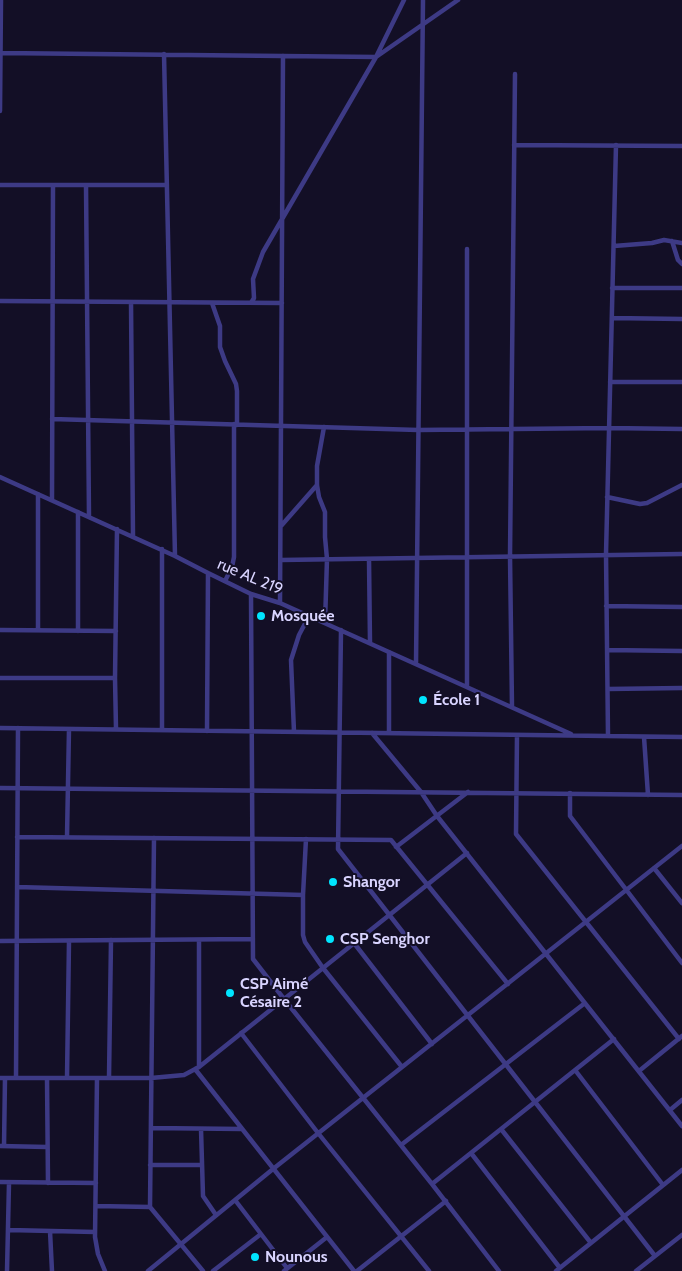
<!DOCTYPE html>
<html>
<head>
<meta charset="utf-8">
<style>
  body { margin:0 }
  canvas { display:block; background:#130f26 }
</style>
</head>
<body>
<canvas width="682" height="1271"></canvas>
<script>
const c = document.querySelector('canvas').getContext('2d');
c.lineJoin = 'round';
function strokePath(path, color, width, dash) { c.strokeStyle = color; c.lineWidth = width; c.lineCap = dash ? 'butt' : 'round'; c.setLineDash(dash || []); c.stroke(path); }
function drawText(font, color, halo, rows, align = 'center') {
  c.font = font + ' Cabin,sans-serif'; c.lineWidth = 4; c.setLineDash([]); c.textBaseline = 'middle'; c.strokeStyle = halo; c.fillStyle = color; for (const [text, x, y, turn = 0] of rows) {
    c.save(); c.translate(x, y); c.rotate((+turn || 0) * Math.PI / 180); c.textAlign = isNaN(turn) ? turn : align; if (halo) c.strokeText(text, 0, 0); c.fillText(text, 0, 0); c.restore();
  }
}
strokePath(new Path2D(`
  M0,53L376,57L458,0
  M164,54L175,556
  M0,111L1,0
  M514,145L682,146
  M0,185H167
  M86,185L89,517
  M672,241L678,260L682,264
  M614,246L652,243L664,240L682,243
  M467,249V687
  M612,288H682
  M0,301L282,303
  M131,302L133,536
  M212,303L220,326V347L225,361L236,384L237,391V425
  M251,303L254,298L253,279L263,252L376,57L404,0
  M612,318L682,319
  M610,382H682
  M52,419L418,430L609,428L682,429
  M324,427L317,466V485L319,497L325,512V537L327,559L325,623
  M0,477L175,556L208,573L251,594L280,603L571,734
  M607,497L640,504L647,503L682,485
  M52,500L53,185
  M281,526L317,485
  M369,559L370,643
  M281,560L682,554
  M225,581L232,567L234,557V424
  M251,594L253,959L284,999L432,1184L499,1271
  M280,603L283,56
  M606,606L682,607
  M0,630L116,631
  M38,630V494
  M341,630L338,849L655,1256
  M78,631V512
  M607,650L682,651
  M416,664L423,0
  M0,678H115
  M608,689L682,688
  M512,707L510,556L515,74
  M0,728L682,737
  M116,729L115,678L117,529
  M162,730V549
  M207,731L208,573
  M294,732L291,660L299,635L309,616
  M372,733L421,792L437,816L682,1126
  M389,733V652
  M517,735L516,834L679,1039
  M608,736L606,554L616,145
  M644,737L648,795
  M0,788L682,795
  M570,793V816L682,963
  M17,837L391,840L508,984
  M67,837L69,729
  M154,838L150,1207L203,1271
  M306,839L303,895V935L305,942L323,968L402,1067
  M396,847L468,792
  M654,868L682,903
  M17,887L303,895
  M0,941L253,939
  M354,943L432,1044
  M241,1033L318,1133L429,1271
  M199,1067V940
  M195,1069L354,1271
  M575,1070L663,1185
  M639,1071L682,1036
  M0,1078H151L184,1075L199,1067L467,853
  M16,1078L18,728
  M47,1078L48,1183
  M67,1078L69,941
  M97,1078L95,1237L98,1254L105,1271
  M109,1078L111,940
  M670,1110L682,1100
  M151,1128L242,1129
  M201,1129L203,1196L216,1215
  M501,1129L591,1243
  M401,1145L585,1003
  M0,1146L47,1147
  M4,1146L5,1078
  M471,1153L560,1268
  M150,1165H202
  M0,1182L96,1183
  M432,1184L614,1039
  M235,1200L287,1268
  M96,1206L150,1207
  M9,1230L95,1232
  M50,1231L52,1271
  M7,1271L9,1183
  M148,1271L273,1169L682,846
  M213,1271L261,1234
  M284,1271L327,1237
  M357,1271L446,1201
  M556,1271L682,1170
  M636,1271L682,1235`), '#3d3a85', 4.5);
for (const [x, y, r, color] of [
  [261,616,5,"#00e5ff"],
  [423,700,5,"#00e5ff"],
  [333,882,5,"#00e5ff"],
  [330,939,5,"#00e5ff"],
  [230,993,5,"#00e5ff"],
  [255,1257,5,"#00e5ff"]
]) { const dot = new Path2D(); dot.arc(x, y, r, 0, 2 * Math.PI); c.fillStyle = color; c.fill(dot); strokePath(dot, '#130f26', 2); }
drawText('16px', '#d9d4ff', '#130f26', [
  ["rue AL 219",250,577,23]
]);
drawText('bold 16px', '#d9d4ff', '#130f26', [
  ["Mosquée",271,616],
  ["École 1",433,700],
  ["Shangor",343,882],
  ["CSP Senghor",340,939],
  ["CSP Aimé",240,984],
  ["Césaire 2",240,1002],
  ["Nounous",265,1257]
], 'left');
</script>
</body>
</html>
